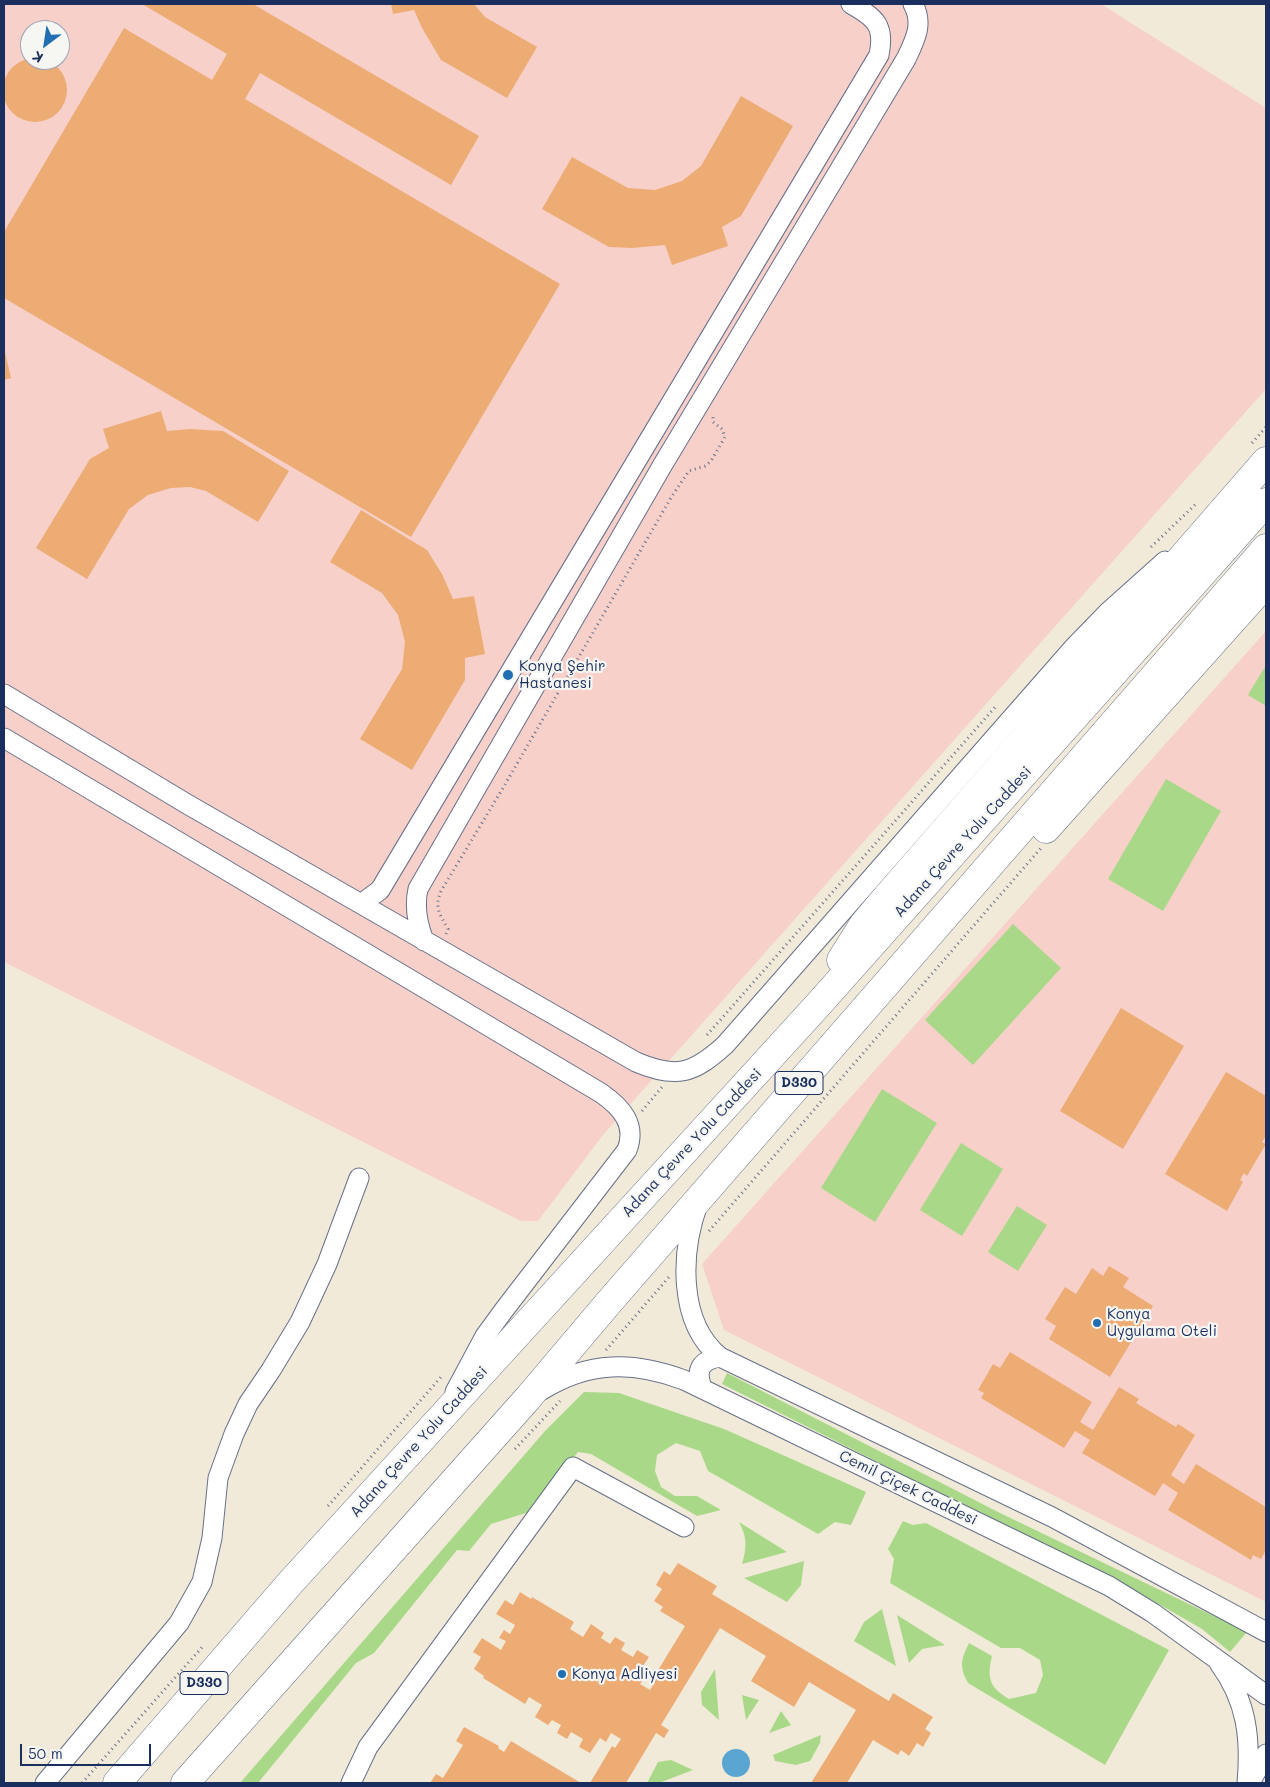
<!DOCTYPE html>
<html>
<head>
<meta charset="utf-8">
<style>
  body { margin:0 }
  #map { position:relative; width:1270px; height:1787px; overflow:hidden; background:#f2ead9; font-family:Mali,sans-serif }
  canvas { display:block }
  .frame { position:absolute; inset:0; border:5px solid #1b2f5e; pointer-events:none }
  .north { position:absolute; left:20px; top:20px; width:50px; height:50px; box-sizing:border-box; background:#f6f6f2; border:1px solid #9ea6b7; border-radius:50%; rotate:211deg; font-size:14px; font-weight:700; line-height:20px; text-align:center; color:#1b2f5e }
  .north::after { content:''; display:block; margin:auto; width:18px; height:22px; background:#1f6fb2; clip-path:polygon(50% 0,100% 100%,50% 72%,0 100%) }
  .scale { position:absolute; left:20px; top:1744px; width:131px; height:22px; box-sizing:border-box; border:2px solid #1b2f5e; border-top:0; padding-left:6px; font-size:15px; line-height:18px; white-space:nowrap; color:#1b2f5e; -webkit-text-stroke:4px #f6f6f2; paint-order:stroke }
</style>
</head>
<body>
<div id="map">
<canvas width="1270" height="1787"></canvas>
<div class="frame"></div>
<div class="north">K</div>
<div class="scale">50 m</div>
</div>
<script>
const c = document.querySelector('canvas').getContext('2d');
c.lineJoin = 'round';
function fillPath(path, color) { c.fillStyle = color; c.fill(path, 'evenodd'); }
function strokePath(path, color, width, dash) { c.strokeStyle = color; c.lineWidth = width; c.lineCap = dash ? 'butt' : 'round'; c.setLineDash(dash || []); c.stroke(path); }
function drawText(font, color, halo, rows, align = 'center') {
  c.font = font + ' Mali,sans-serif'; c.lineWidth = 4.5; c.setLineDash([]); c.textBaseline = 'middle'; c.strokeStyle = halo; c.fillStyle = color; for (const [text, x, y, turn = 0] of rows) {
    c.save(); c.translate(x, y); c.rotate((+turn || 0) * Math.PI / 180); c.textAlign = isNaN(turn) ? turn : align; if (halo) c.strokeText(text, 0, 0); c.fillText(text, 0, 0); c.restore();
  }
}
fillPath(new Path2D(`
  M4,4H1101L1266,108V389L603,1135L538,1221H521L4,962ZM30,30H60V60H30Z
  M1266,631V1602L724,1330L702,1264Z`), '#f7d0ca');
fillPath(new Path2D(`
  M1266,665V706L1248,695Z
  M1166,779L1221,811L1163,911L1108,879Z
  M1013,924L1061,968L973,1065L925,1020Z
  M882,1089L937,1123L875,1222L821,1188Z
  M961,1143L1003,1169L962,1236L920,1210Z
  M1017,1206L1047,1225L1018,1271L988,1252Z
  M727,1373L998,1512L1247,1632L1230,1652L1202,1629L1145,1596L722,1384Z
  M584,1392L619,1393L724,1429L866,1492L851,1525L835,1522L818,1534L708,1471L700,1451L676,1443L657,1455L655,1471L661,1487L675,1496H697L721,1510L697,1516L591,1454L578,1452L529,1512L491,1524L469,1551L457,1550L374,1653L356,1663L258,1783H240L545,1431Z
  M903,1521L913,1525L926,1523L1169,1650L1105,1765L968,1683C959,1667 961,1659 969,1643L992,1656C987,1678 989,1687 1009,1699L1036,1693L1043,1675L1040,1660L1020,1648H1001L890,1583L894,1559L888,1549Z
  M739,1522L787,1552L742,1564C747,1547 747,1537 739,1522Z
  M804,1561L801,1585L787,1602L744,1578Z
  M882,1609L896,1666L854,1641L864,1622Z
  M897,1615L945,1645L922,1649L909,1663Z
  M715,1669L719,1720L702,1705L701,1692Z
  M742,1695L759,1700L746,1720Z
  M781,1711L791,1725L769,1733Z
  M821,1735L820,1743L810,1761L796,1765L775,1761L773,1755Z
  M671,1760L693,1770L659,1783H647L658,1762Z`), '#a9d988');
fillPath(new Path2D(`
  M722 1763a14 14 0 1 1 28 0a14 14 0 1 1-28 0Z`), '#5aa5d2');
fillPath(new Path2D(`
  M142,4H253L479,136L451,185L260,73L245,99L560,284L411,537L4,298V232L124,28L212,80L227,54Z
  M391,4H474L485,17L537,47L507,98L441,60L422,28L414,10L393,14Z
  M3 90a32 32 0 1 1 64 0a32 32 0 1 1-64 0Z
  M741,96L793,126L741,216L722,227L728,246L672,265L665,245L632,248L609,247L542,209L572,157L628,188L655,190L682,181L701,166Z
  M4,348L11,378L4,380Z
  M161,411L167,431L190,429L223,431L289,471L258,522L206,491L190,487L171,488L148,495L129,509L87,579L36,548L90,459L109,448L103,429Z
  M361,510L427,550L442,574L453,599L474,596L485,654L465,658V680L412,770L360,739L402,669L405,642L398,615L382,593L330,562Z
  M1121,1008L1184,1046L1123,1149L1060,1111Z
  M1226,1072L1266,1096V1136L1262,1142L1266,1144L1247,1176L1244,1173L1240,1180L1243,1182L1227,1211L1165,1174Z
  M1109,1266L1129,1278L1123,1287L1153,1306L1110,1377L1049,1339L1056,1326L1045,1319L1065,1287L1076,1294L1092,1268L1103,1276Z
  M1010,1352L1092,1402L1080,1422L1093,1430L1119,1387L1139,1399L1136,1403L1176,1427L1178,1424L1195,1435L1171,1475L1184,1484L1196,1464L1266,1507V1550L1261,1559L1253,1555L1251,1560L1168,1510L1178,1493L1163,1483L1155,1496L1082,1453L1090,1440L1075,1431L1064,1448L981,1398L984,1393L978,1390L993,1364L1000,1368Z
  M678,1563L717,1586L712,1594L889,1701L893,1693L933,1717L925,1729L931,1733L923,1747L917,1743L909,1756L901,1750L898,1755L873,1740L847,1783H811L856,1710L809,1682L794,1707L751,1681L766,1656L720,1628L661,1725L669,1730L664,1738L656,1733L626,1783H590L612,1746L615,1748L621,1739L611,1733L606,1742L600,1738L590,1753L579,1747L583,1739L571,1732L567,1739L557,1733L561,1725L552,1720L548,1725L535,1717L542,1705L529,1697L525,1704L483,1678L484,1676L474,1669L481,1657L473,1652L482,1638L501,1650L506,1641L499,1638L504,1630L510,1634L515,1625L496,1614L505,1600L513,1605L520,1592L531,1599L532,1597L574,1622L570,1629L583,1637L591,1624L604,1633L601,1638L610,1644L615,1637L625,1643L621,1650L633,1657L637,1650L649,1657L639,1672L646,1676L640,1684L650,1690L655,1682L652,1680L685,1626L660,1611L663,1607L654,1601L662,1589L656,1585L664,1571L670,1575Z
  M464,1727L499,1746L498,1748L504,1752L511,1741L581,1783H430L436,1774L443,1778L463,1745L456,1741Z`), '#eeac75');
const minor = new Path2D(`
  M4,694L187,804L636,1062C676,1079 693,1074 725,1045L1075,646L1108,612L1165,561
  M4,738L601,1093C621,1107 637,1124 627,1150L504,1310L485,1336L455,1392
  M361,904L380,890L879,55C885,26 876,18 851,4
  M424,941C417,923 414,907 418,889L662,466L906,59C915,40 924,24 913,4
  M698,1204C681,1251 677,1322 720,1357L1052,1517L1266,1632
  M702,1387C695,1370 701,1360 720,1357
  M542,1390C589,1361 633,1361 684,1380L1109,1586L1153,1613L1266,1695
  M1219,1663C1247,1701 1251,1738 1247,1783
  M1251,1781L1266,1754
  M45,1783L179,1623L202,1582L212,1538L218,1478L234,1434L248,1404L271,1370L300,1322L327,1264L359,1178
  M351,1783L368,1747L573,1467L684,1527`);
const highway = new Path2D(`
  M1046,829L1266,583
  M841,960L863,925L884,900L1266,461
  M117,1783L291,1582L817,1006L1266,502
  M185,1783L528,1398L610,1301L1266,548`);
strokePath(minor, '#667089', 21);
strokePath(highway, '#667089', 29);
strokePath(new Path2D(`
  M1252,443L1266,427
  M1151,547L1197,503
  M446,934L448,929C440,915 434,907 441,891L503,788L672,496L689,471L705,466L711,461L725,437L722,429L713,422V416
  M707,1035L997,705
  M642,1111L662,1087
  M709,1231L1041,848
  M606,1350L669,1277
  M515,1449L560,1401
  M328,1506L441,1377
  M82,1783L204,1645`), '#667089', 3, [1, 4]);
strokePath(minor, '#fff', 19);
strokePath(highway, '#fff', 28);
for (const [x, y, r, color] of [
  [508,675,6,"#1f6fb2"],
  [1097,1323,5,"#1f6fb2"],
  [562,1674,5,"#1f6fb2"]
]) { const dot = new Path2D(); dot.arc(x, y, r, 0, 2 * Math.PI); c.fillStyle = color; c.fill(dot); strokePath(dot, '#f6f6f2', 2); }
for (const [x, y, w] of [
  [799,1083,48],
  [204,1683,48]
]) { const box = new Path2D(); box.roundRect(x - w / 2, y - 11.5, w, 23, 4); c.fillStyle = '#f6f6f2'; c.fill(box); strokePath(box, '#1b2f5e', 1); }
drawText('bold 14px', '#1b2f5e', null, [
  ["D330",799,1083],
  ["D330",204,1683]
]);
drawText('15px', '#1b2f5e', '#f6f6f2', [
  ["Konya Şehir",519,666],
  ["Hastanesi",519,683],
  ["Konya",1107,1314],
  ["Uygulama Oteli",1107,1331],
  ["Konya Adliyesi",572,1674]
], 'left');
drawText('15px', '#1b2f5e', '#f6f6f2', [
  ["Adana Çevre Yolu Caddesi",963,842,-48],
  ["Adana Çevre Yolu Caddesi",692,1143,-47],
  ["Adana Çevre Yolu Caddesi",419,1442,-48],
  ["Cemil Çiçek Caddesi",908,1488,26]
]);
</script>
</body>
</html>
